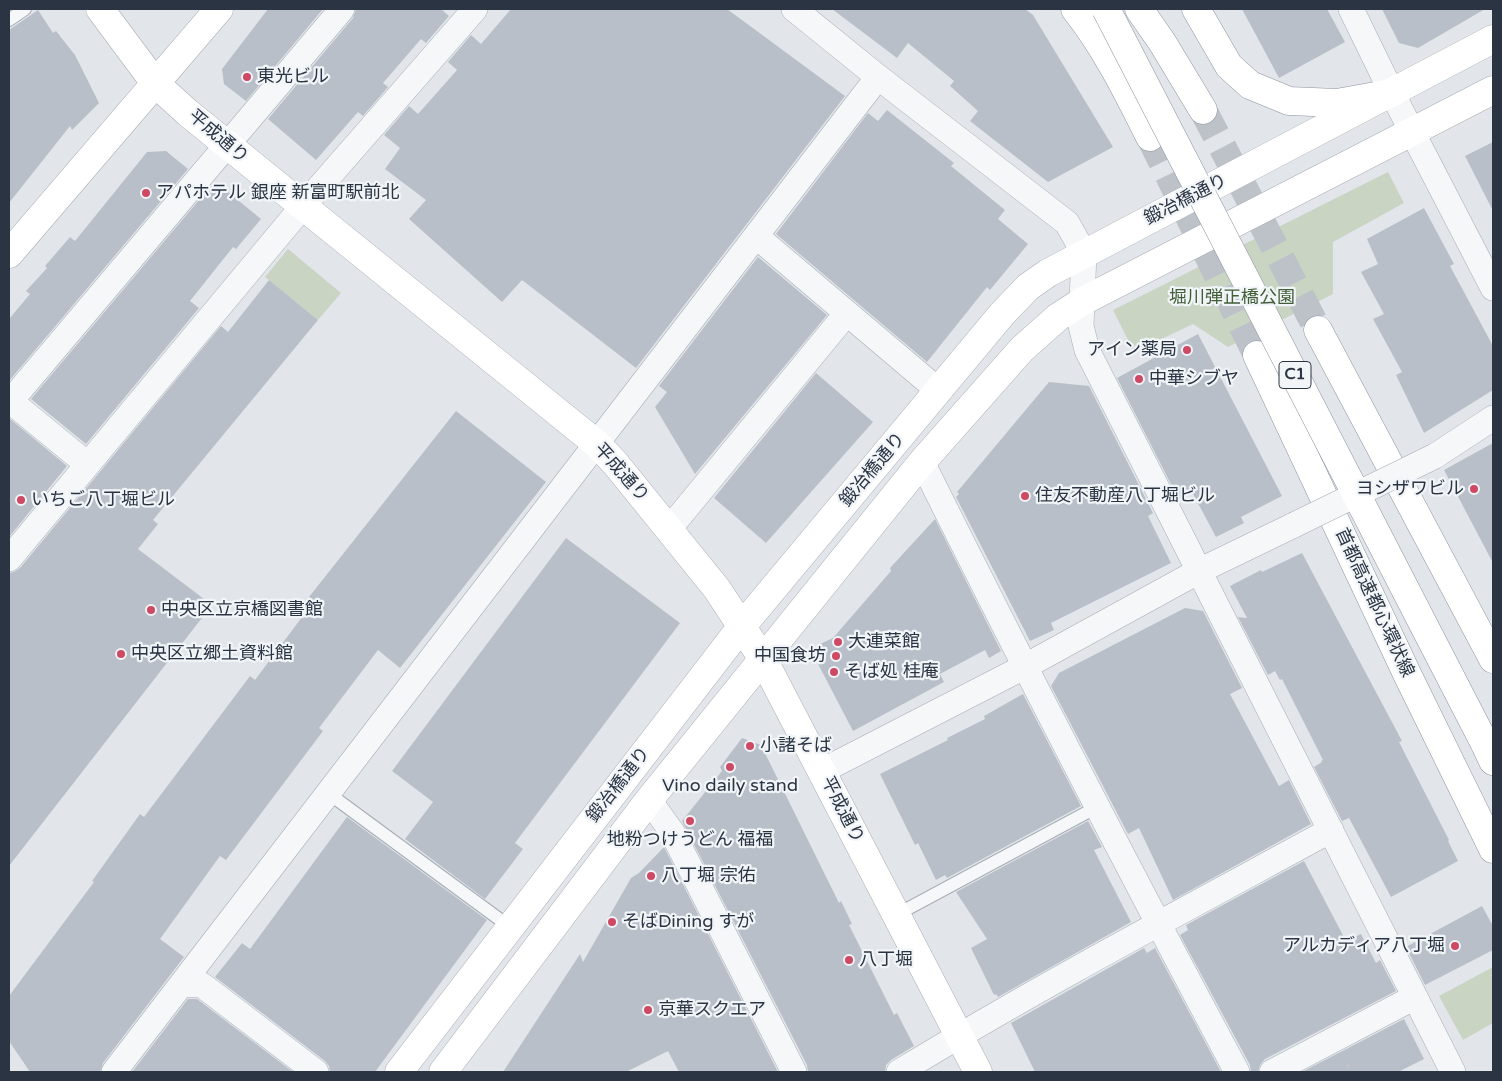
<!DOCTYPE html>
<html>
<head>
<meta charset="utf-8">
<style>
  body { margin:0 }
  #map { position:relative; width:1502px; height:1081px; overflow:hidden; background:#e2e6eb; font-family:"Varela Round",sans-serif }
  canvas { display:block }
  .frame { position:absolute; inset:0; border:10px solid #2a3443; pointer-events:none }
</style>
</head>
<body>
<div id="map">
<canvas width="1502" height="1081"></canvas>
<div class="frame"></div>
</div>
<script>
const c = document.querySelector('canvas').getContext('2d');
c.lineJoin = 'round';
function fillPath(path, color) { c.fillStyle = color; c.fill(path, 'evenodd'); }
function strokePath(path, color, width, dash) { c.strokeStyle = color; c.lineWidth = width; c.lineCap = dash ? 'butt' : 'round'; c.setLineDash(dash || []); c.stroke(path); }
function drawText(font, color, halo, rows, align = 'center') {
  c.font = font + ' "Varela Round","Noto Sans JP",sans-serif'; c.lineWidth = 4.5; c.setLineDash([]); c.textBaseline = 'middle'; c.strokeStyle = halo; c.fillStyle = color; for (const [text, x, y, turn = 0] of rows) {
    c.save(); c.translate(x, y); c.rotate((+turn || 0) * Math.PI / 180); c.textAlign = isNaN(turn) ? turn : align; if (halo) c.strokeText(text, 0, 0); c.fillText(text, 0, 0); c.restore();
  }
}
fillPath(new Path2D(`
  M1388,172L1404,203L1333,242V294L1228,347L1193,324L1134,352L1113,310Z
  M288,249L341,293L318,320L265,277Z
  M1493,967V1023L1463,1040L1439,996Z`), '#c9d4c3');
fillPath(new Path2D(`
  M268,9H323L246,101L224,84L222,69Z
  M356,9H441L449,16L426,43L421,39L383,83L388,87L363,116L358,112L316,160L268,119L353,18Z
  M511,9H727L845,96L636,368L522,280L502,302L409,219L426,200L385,169L400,148L384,135L409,106L418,114L457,70L448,62L471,35L481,44Z
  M832,9H1025L1033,15L1113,147L1048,182L970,121L978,111L950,86L954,81L908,43L897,58Z
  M1242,9H1327L1345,42L1279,78Z
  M1382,9H1485L1418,48L1399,43Z
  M38,10L53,33L56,31L75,55L99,103L72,130L70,126L9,203V30Z
  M887,110L954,163L951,166L1005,210L998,219L1028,244L990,290L987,287L927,362L776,234L868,113L878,121Z
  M1493,142V211L1465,156Z
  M166,151L188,169L9,381V319L30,294L26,291L47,268L45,266L70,237L75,241L147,152Z
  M216,182L261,219L236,249L233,247L190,301L199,308L86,444L31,399L210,187L212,188Z
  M1424,208L1454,264L1450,266L1493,346V390L1424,433L1396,375L1402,372L1373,319L1384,314L1361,272L1378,264L1367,239Z
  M758,257L827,315L695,474L655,407L667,392L659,386Z
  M269,280L318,320L153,520L158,524L138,549L212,605L9,866V573L14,572L20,568L221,326L228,332Z
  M1198,334L1282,496L1241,517L1244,523L1216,537L1192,492L1179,500L1117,378Z
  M816,373L873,422L766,543L714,498Z
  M1049,382L1089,386L1153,513L1148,516L1171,563L1051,623L1054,630L1030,641L956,497L959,494L957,492Z
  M456,411L546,482L400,668L378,650L319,728L323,731L226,860L220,856L160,939L184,957L103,1063L100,1072H30L9,1041V996L94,882L92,881L140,814L144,817L250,676L255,680L314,601L309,597Z
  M9,418L67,466L9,537Z
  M1493,443V563L1444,470Z
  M935,519L1001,651L989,658L985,650L940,674L944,682L853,731L817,662L820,644L833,638L891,571L890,568Z
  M566,538L680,623L515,843L523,849L485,899L405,839L433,802L392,771Z
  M1302,553L1402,741L1399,742L1449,840L1448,841L1458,861L1391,897L1349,818L1342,821L1314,767L1322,762L1321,761L1323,760L1282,679L1280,680L1275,671L1268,675L1238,617L1247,618L1230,586L1261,570L1262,572Z
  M1185,608L1203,611L1242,688L1230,694L1279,786L1289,780L1311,824L1173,900L1139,828L1128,834L1051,686L1059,673Z
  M1023,694L1081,806L947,878L945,875L936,880L918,843L915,845L880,774L948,740L947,738L985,719L984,716Z
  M742,738L761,745L839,903L841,901L852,924L849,925L894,1015L897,1013L914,1046L891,1060L886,1065L885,1072H808L807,1065L682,821L722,771L720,767Z
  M347,817L487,920L375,1072H330L329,1066L325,1061L215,977L242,943L250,949Z
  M1088,821L1102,847L1094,850L1131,922L998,997L996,994L994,995L971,948L987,939L956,892Z
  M664,847L778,1072H679L668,1051L626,1072H503L580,954L583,962L631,878L639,873Z
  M1304,861L1346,941L1361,934L1376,963L1380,960L1396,991L1265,1059L1260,1065L1258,1072H1251L1250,1065L1180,935L1188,930L1186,925Z
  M1482,906L1493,926V950L1425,985L1406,947Z
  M1144,948L1147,953L1155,948L1221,1072H1035L1011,1023Z
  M188,999H197L293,1072H132Z
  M1404,1019L1424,1059L1398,1072H1302Z`), '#b9bfc8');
strokePath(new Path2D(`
  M1203,110L1318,330
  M1150,137L1257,355`), '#bdc2c9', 28, [28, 14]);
const lane = new Path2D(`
  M9,20L25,9
  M328,793L510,927
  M896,915L1097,807`);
const street = new Path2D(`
  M794,9L878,77L1067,223L1084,253L1081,326L1087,350L1453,1072
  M1351,9L1392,93L1493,288
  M756,236L939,391
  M9,400L87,464
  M9,403L342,9
  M1435,456L1493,418
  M922,462C1024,667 1129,870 1237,1072
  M669,529L847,313
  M9,559L303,206L475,9
  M822,771L1024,667L1199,571L1294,525
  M649,800L672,832L794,1072
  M182,984L202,985L316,1072
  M114,1072L878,77
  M899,1072C1040,986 1186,909 1331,830
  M1272,1072L1415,997`);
const secondary = new Path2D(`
  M100,9L155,83L188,113L597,444L615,463L717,589L763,659L978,1072
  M9,254L219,9
  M399,1072L742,626L1002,314L1028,287L1048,273L1493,39
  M443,1072L649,800L922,462L1022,349L1058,317L1083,301L1493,90`);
const highway = new Path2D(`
  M1075,9C1106,48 1128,93 1150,137
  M1139,9L1162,42L1203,110
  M1196,9L1229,66L1250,85L1289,101L1337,103L1392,93
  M1318,330L1493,659
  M1257,355L1408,676L1493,849
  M1484,742L1493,761`);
strokePath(lane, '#a7adb5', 14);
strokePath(street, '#a7adb5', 26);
strokePath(secondary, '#a7adb5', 29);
strokePath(highway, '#8a94a1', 29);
strokePath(new Path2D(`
  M1347,1064L1351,1072`), '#c0c4ca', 3, [4, 4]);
strokePath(lane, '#f5f7f9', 12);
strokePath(street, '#f5f7f9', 25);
strokePath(secondary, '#fff', 28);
strokePath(highway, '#fff', 28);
const streetBridge = new Path2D(`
  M1294,525L1435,456`);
const highwayBridge = new Path2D(`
  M1106,9L1484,742`);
strokePath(streetBridge, '#a7adb5', 26, []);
strokePath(highwayBridge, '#8a94a1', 29, []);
strokePath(streetBridge, '#f5f7f9', 25);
strokePath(highwayBridge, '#fff', 28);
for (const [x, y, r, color] of [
  [247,77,5,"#ce4964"],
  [146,193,5,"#ce4964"],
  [1187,350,5,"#ce4964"],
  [1139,379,5,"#ce4964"],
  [1474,489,5,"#ce4964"],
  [1025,496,5,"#ce4964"],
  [21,500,5,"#ce4964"],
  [151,610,5,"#ce4964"],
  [838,642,5,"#ce4964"],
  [121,654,5,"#ce4964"],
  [836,656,5,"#ce4964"],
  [834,672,5,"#ce4964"],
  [750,746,5,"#ce4964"],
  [730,767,5,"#ce4964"],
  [690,821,5,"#ce4964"],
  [651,876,5,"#ce4964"],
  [612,922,5,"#ce4964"],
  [1455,946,5,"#ce4964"],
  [849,960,5,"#ce4964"],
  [648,1010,5,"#ce4964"]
]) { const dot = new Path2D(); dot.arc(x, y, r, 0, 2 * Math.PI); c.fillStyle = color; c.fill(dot); strokePath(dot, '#f2f5f8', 2); }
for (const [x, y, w] of [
  [1295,375,32]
]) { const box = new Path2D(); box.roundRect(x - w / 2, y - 13.5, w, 27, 4); c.fillStyle = '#f2f5f8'; c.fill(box); strokePath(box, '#2a3443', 1); }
drawText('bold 16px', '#2a3443', null, [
  ["C1",1295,375]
]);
drawText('18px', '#2a3443', '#f2f5f8', [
  ["東光ビル",257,77],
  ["アパホテル 銀座 新富町駅前北",156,193],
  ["アイン薬局",1177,350,"right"],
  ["中華シブヤ",1149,379],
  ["ヨシザワビル",1464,489,"right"],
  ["住友不動産八丁堀ビル",1035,496],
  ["いちご八丁堀ビル",31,500],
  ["中央区立京橋図書館",161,610],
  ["大連菜館",848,642],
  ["中央区立郷土資料館",131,654],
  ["中国食坊",826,656,"right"],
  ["そば処 桂庵",844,672],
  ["小諸そば",760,746],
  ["Vino daily stand",730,786,"center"],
  ["地粉つけうどん 福福",690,840,"center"],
  ["八丁堀 宗佑",661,876],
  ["そばDining すが",622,922],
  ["アルカディア八丁堀",1445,946,"right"],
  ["八丁堀",859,960],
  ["京華スクエア",658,1010]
], 'left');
drawText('18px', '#2a3443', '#f2f5f8', [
  ["平成通り",218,137,40],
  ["鍛冶橋通り",1186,200,-27],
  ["鍛冶橋通り",873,470,-50],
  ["平成通り",621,473,48],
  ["首都高速都心環状線",1374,603,65],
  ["鍛冶橋通り",619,785,-52],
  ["平成通り",842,810,63]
]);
drawText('18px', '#415e38', '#f2f5f8', [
  ["堀川弾正橋公園",1232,298]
]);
</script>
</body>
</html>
